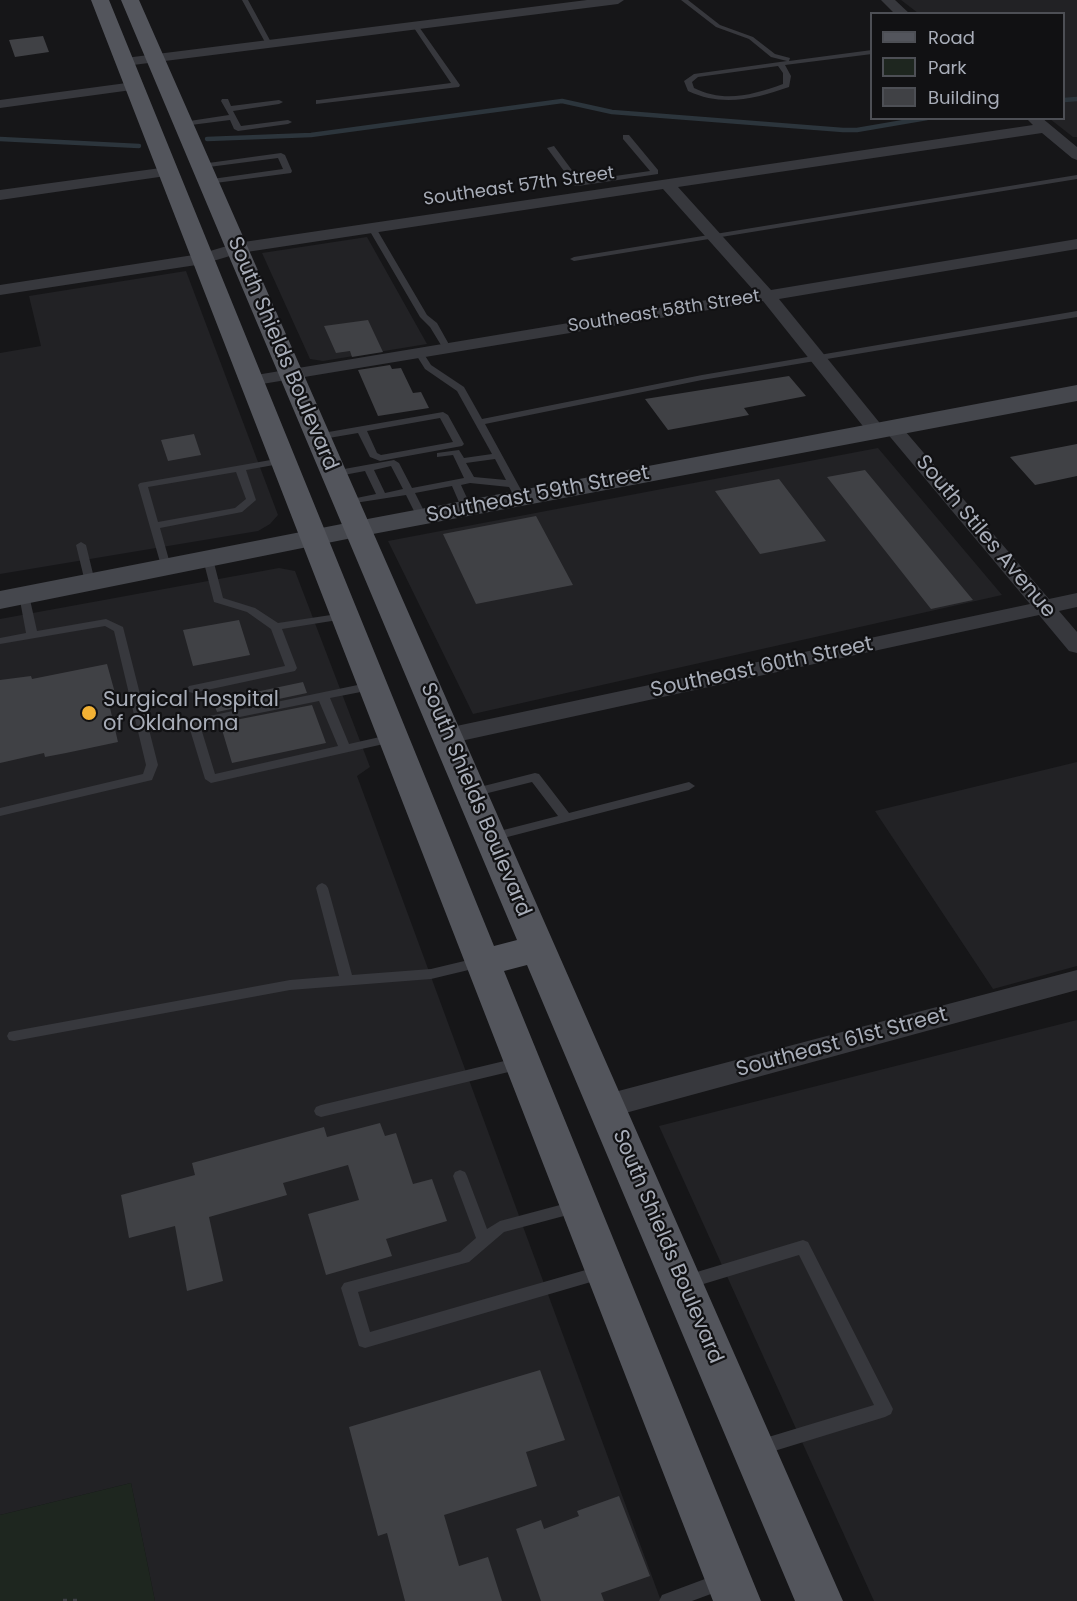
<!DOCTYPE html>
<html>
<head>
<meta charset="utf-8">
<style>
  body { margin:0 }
  #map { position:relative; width:1077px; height:1601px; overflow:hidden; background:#161618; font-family:Poppins,sans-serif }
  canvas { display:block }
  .legend { position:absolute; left:870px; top:12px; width:195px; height:108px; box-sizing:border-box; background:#111113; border:2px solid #4d4f55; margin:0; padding:8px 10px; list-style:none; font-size:18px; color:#a8adb8 }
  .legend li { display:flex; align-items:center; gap:12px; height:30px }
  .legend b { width:30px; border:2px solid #4d4f55 }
</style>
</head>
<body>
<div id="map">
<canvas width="1077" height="1601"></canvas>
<ul class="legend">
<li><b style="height:8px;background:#53555c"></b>Road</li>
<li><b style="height:16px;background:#1e261f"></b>Park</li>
<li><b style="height:16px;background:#404145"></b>Building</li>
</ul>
</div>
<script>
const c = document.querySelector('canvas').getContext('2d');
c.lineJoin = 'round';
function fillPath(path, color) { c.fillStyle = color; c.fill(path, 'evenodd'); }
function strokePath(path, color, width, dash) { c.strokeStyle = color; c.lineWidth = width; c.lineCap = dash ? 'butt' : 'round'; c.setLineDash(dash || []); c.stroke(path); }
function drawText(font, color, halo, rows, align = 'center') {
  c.font = font + ' Poppins,sans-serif'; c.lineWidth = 4.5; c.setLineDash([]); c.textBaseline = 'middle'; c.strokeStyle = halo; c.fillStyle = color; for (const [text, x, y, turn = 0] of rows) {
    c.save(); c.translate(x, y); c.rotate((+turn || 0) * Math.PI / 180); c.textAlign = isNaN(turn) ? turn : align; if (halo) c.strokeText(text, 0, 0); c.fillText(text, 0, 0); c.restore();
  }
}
fillPath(new Path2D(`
  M901,0H1077V137H1073L1050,119L1064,118V14L918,13Z
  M367,237L427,344L323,361L310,359L262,253Z
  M186,271L278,515L270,524L258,531L0,574V353L41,346L29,296Z
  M878,448L1002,595L473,714L388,541Z
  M279,568L295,571L370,767L357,776L661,1601H155L131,1483L0,1515V619Z
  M1077,762V966L993,989L875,811Z
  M1077,1020V1601H874L659,1126Z`), '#222225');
fillPath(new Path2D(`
  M131,1483L155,1601H0V1515Z`), '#1e261f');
strokePath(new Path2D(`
  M1064,100L1077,99
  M0,139L139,146
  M207,139L311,135L562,101L612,112L843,130H857L927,118`), '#2c353c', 4.5);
fillPath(new Path2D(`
  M43,36L49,52L15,57L9,40Z
  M368,320L383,352L352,357L350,351L336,353L324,326Z
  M390,365L392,369L401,368L413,393L421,392L429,408L378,416L358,370Z
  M789,376L806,396L744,408L749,415L668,430L645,399Z
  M194,434L201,455L168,461L161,440Z
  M1077,444V476L1035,485L1010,457Z
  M865,470L973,600L931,609L827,477Z
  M779,479L826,541L760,554L715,491Z
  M536,516L573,585L476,604L443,534Z
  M239,620L250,655L193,666L183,630Z
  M107,664L115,693L107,695L118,742L66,753L45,757L44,753L0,763V680L31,676L32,679Z
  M303,682L307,693L217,712L213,701Z
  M312,705L326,743L232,763L220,723Z
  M380,1123L385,1136L396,1133L413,1184L432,1179L447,1221L386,1239L392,1256L326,1275L308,1214L359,1200L348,1165L283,1183L287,1195L209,1217L223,1281L187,1291L175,1226L129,1238L121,1195L195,1175L192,1163L324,1127L327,1137Z
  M540,1370L565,1440L526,1452L537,1486L444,1515L459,1566L488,1557L502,1601H405L387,1533L378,1536L349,1427Z
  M619,1496L650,1576L601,1593L604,1601H541L516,1529L541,1520L544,1529L579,1516L577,1511Z`), '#404145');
strokePath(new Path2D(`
  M63,1601H79`), '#3d3f44', 4.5, [4, 6]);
fillPath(new Path2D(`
  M242,0H248L272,44L271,45L266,44Z
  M681,0H688L720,25L753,37L775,54L790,58L789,61L872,50V54L785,65L791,76L789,87C755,99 722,107 688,91L684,81L694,74L787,61L771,57L749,39L716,27ZM778,66L783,73V84C753,95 724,103 694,88L692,82L698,77Z
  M415,23L417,24L460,85L459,87L316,104V100H319L451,83L412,25Z
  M222,99H228L231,106L279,100L283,102L279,104L233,111L241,126L288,120L292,122L288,124L238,131L234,129L230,120L183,126L179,124L183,122L229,115L221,101Z
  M623,135H629L658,170V174L578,186H575L547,148L554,146L580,181L650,171L623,139Z
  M281,153L285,155L292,171L291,173L208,184H205V180L283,169L278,158L201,168L197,166L201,164Z
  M1077,175V179L574,261L570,259L574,257Z
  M369,226L376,228L427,315L437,323L451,348L450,350H444L430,327L420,317L368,228Z
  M1077,311V317L702,380L485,424L526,499L521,502L517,501L509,487L470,483L461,485L472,509L467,512L462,509L452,486L415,493L427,517L422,520L417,517L406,495L342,505V501L376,494L365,471L333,477L328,474L333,471L394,460L399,463L412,488L464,478L453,455L437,457V453L459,450L464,458L492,454L457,391L425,369L415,353L419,350L422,351L431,365L464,387L482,419L702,375ZM495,459L506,480L474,477L466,463ZM391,466L403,489L385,493L374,470Z
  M443,412L448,415L464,444L462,446L380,461L370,457L358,433L317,440L312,437L317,434ZM440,418L453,442L381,455L377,453L367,431Z
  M282,458L285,459V463L246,470L256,500L242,512L160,528L171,567L166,570L162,569L138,485L140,483ZM236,472L246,499L235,508L158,522L148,487Z
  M81,542L86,545L95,582L94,584L90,585L85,582L76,545Z
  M208,556L213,559L223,598L255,608L278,623L344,613L349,616L344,619L282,629L297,668L295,671L193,693L189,692L187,689L189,686L285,666L271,629L247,612L214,602L203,559Z
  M24,592L29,595L37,631L106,619L123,627L158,765L152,780L0,816V808L143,774L146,765L114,631L105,626L0,644V638L26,633L19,595Z
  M372,682L378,686L376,689L330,698L349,744L393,734L397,735L399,738L397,741L211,783L205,779L188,723L190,720ZM319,701L338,746L215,774L200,725Z
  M535,773L539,774L569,813L689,782L695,786L689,790L492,841L488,840L486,837L488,834L558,816L532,782L472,797L468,796L466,793L468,790Z
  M322,883L326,885L328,888L352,975L431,969L481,957L486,958L488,962L486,966L481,967L431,979L290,990L14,1041L9,1040L7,1036L9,1032L14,1031L290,980L339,976L316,888L318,885Z
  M521,1057L526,1059L528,1063L526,1067L521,1069L321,1117L316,1115L314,1111L316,1107L321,1105Z
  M460,1170L465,1172L467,1176L487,1229L500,1221L575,1201L580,1203L582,1207L580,1211L575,1213L504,1232L469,1262L358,1292L370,1332L603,1265L608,1267L611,1272L608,1277L365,1348L359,1346L341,1288L344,1283L460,1252L476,1238L453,1176L455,1172Z
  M803,1240L808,1242L893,1409L891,1414L885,1417L758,1456L752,1454L750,1448L752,1442L874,1405L799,1255L687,1289L682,1287L679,1282L682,1277L687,1275Z
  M721,1573L727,1576L730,1582L727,1588L692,1601H659L662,1595Z`), '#37383d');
fillPath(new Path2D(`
  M587,0H624L618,4L125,66L118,62L125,58Z
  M881,0H895L910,14H895Z
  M134,82L141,86L139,89L0,108V100Z
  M1026,118H1042L1077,147V160L1072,158L1042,133L678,187L771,290L1077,239V249L779,299L883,427L892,422L899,424L1049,599L1077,593V607L1059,611L1077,632V653L1069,651L1039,615L447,744L439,741L435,736L439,731L447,728L1030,604L886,432L877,437L870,435L763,301L250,386L244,385L241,381L244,377L250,376L755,292L663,189L240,253L203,264L0,295V285L200,254L237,243L1033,125Z
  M168,167L173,169L176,172L173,175L0,200V190Z
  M1077,970V990L607,1118L597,1114L593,1106L597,1098L607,1094Z`), '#37383d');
fillPath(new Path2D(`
  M1077,385V401L357,537L0,609V591L357,521Z`), '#45474d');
fillPath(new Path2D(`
  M91,0H109L494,946L517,940L121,0H139L843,1601H795L527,965L504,971L761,1601H713Z`), '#53555c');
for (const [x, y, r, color] of [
  [89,713,8,"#f2b134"]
]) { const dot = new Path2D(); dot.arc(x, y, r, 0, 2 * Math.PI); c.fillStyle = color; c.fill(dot); strokePath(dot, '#111113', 2); }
drawText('18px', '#a8adb8', '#111113', [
  ["Southeast 57th Street",519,187,-8],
  ["Southeast 58th Street",664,312,-9]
]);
drawText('21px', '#a8adb8', '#111113', [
  ["South Shields Boulevard",282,354,67],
  ["Southeast 59th Street",538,495,-11],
  ["South Stiles Avenue",985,537,50],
  ["Southeast 60th Street",762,668,-12],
  ["South Shields Boulevard",475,800,67],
  ["Southeast 61st Street",842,1043,-15],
  ["South Shields Boulevard",667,1247,67]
]);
drawText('21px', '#a8adb8', '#111113', [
  ["Surgical Hospital",103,701],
  ["of Oklahoma",103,725]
], 'left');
</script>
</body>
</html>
